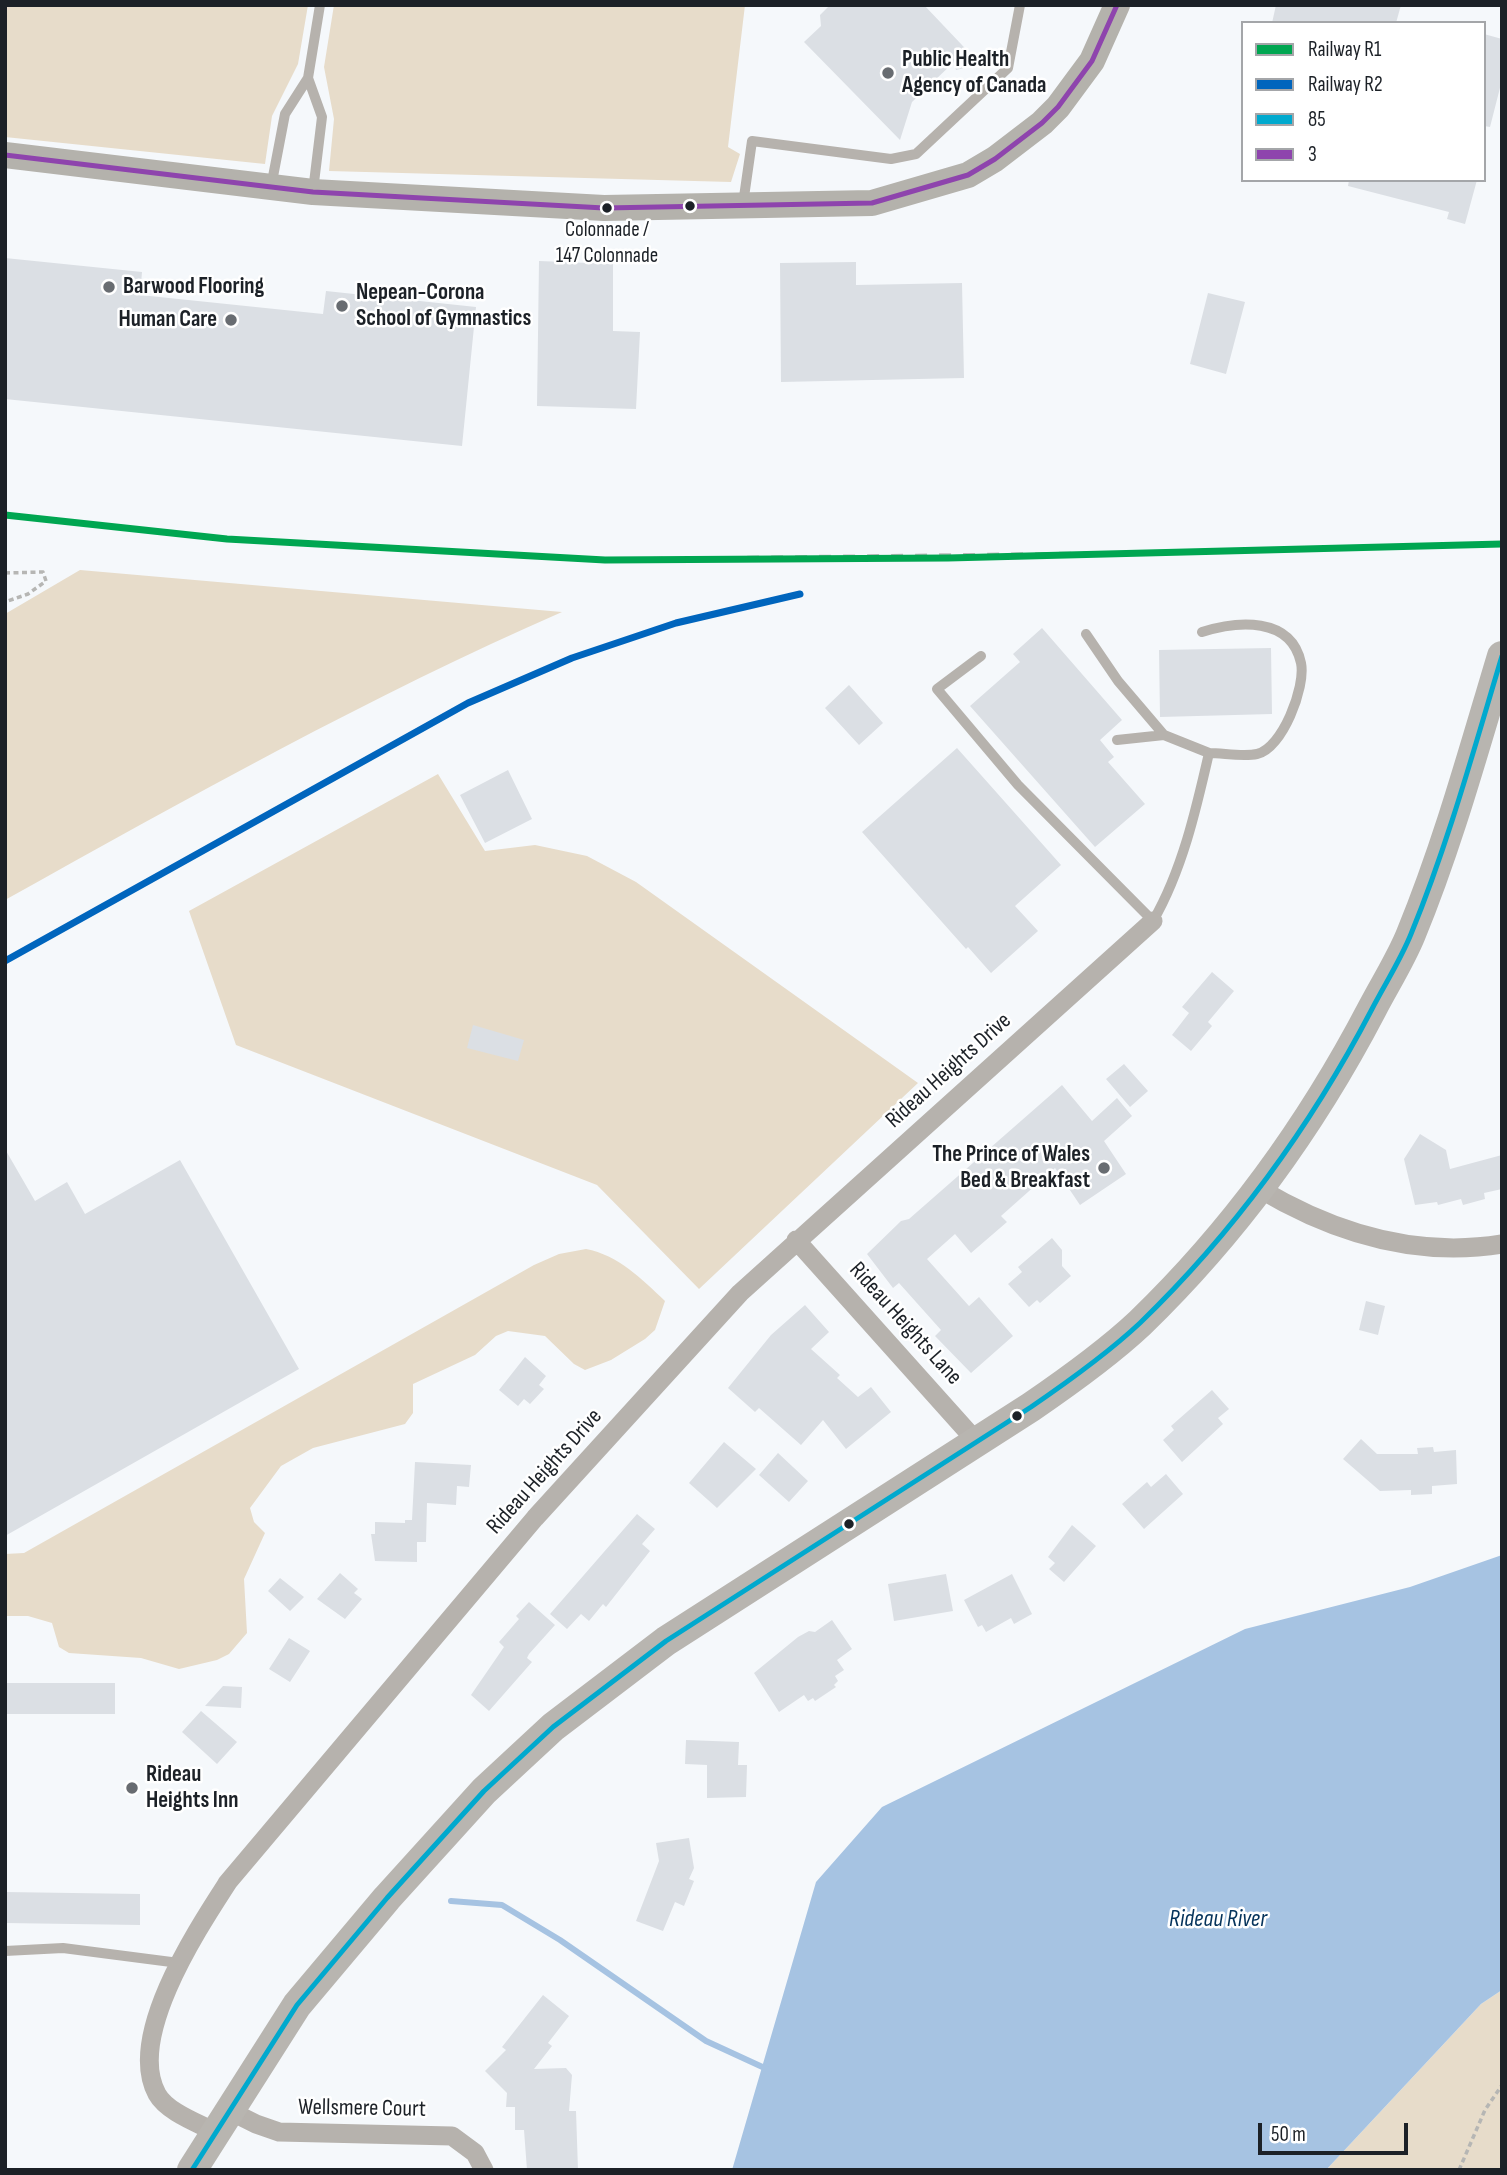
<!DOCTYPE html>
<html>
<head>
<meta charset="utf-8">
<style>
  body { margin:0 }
  #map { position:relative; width:1507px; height:2175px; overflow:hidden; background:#f5f8fb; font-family:"Sofia Sans Condensed",sans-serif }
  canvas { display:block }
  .frame { position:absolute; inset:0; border:7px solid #1c2127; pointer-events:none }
  .legend { position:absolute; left:1241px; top:21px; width:245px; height:161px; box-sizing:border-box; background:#fff; border:2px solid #a4a6a9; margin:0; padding:9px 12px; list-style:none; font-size:21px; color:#1c2127 }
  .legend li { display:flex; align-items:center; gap:14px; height:35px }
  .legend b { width:35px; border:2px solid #a4a6a9 }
  .scale { position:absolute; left:1258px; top:2123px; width:150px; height:32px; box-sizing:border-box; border:4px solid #1c2127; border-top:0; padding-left:9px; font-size:21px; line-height:24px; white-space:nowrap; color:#1c2127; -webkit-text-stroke:5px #fff; paint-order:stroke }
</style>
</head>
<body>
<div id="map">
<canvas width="1507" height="2175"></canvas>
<div class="frame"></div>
<ul class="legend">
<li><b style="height:9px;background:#00a651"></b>Railway R1</li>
<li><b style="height:9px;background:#0065bd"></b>Railway R2</li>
<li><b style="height:9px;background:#00a9ce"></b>85</li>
<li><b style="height:9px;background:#8e44ad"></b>3</li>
</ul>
<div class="scale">50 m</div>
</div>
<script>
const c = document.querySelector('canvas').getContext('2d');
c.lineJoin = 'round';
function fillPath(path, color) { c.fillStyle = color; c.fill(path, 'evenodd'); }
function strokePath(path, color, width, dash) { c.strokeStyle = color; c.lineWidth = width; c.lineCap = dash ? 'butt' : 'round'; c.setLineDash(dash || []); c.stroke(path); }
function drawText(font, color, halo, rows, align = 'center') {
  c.font = font + ' "Sofia Sans Condensed",sans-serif'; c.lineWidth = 5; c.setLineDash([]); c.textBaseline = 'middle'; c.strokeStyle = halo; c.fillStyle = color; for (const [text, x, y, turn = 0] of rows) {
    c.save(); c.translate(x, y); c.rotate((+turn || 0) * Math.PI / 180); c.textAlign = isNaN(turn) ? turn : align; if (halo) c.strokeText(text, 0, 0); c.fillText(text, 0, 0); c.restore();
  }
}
fillPath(new Path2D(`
  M5,5H308L298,64L272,116L265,164L5,137Z
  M334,5H745L728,147L740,154L731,182L329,171L334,119L324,67Z
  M80,570L562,612C370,696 188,798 5,900V614Z
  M438,774L485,851L535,845L587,856L636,882L918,1083L699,1289L597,1185L236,1045L189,911Z
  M586,1249C618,1255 642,1279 665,1301L655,1330L645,1339L611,1360L585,1370L574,1364L545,1336L508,1331L496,1336L475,1355L413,1384V1413L405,1424L313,1448L281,1466L250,1508L254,1522L265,1533L244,1579L247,1633L229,1654L217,1660L179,1669L141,1658L69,1653L59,1647L52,1623L28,1616H5V1554L24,1553L534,1265L559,1254Z
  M1502,1990V2170H1326L1481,2004Z`), '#e7dcca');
fillPath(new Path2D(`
  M1502,1555V1990L1481,2004L1326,2170H732L816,1882L882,1807L1245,1629L1410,1587Z`), '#a6c3e2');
strokePath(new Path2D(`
  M451,1901L502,1905L560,1940L706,2041L769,2070`), '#a6c3e2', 6);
fillPath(new Path2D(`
  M830,5H924L980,64L956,70L954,62L912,102L900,140L804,42L821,26L820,15Z
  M1276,5H1401L1396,23H1272Z
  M1484,34L1502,39V80L1490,127L1484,126Z
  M1349,180H1477L1465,224L1447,219L1449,212L1348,186Z
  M5,258L142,272L140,295L323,314L326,291L476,307L462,446L5,399Z
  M539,261L613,264V331L640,332L636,409L537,406Z
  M856,262V285L962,283L964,378L781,382L780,263Z
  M1208,293L1245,302L1226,374L1190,364Z
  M1042,628L1122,720L1100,740L1114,757L1108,762L1145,804L1095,847L970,706L1020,662L1013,654Z
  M1271,648L1272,714L1160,717L1159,650Z
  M849,685L883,723L859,745L825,708Z
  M957,748L1061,865L1015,906L1038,931L991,973L968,947L966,949L862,832Z
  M508,770L532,819L485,843L460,795Z
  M1212,972L1234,991L1208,1022L1212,1026L1191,1051L1172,1035L1189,1013L1182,1007Z
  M473,1025L524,1040L518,1061L467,1048Z
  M1124,1064L1148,1091L1130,1107L1106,1079Z
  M1062,1085L1092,1121L1117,1098L1132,1116L1104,1141L1126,1174L1080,1205L1055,1168L1001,1216L1007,1222L971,1253L955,1234L927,1259L969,1306L979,1297L1013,1336L971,1373L935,1336L941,1330L899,1283L893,1288L867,1254L901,1221L909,1219Z
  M1420,1134L1446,1150L1450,1169L1502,1155V1189L1484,1193L1485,1199L1463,1205L1461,1199L1438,1205L1437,1202L1415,1205L1404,1159Z
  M5,1149L35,1201L67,1182L85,1214L180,1160L299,1369L5,1536Z
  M1052,1238L1062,1250V1266L1071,1276L1040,1303L1037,1300L1029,1307L1008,1284L1022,1272L1018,1267Z
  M1366,1301L1385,1306L1378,1335L1359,1330Z
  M805,1305L829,1332L811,1349L840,1375L837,1378L858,1397L871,1387L891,1412L846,1449L823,1420L801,1445L759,1408L755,1412L728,1388L771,1335Z
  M525,1357L546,1376L539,1385L544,1389L530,1404L524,1399L518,1406L499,1390Z
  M1212,1390L1229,1409L1218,1418L1223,1424L1182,1462L1163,1440L1174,1430L1171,1426Z
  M1361,1439L1377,1454H1418L1417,1448L1433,1447L1434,1452L1456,1450L1457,1484L1432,1486V1494L1411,1495V1490L1380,1491L1343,1459Z
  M724,1442L756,1469L717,1508L689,1483Z
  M778,1453L808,1481L789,1502L759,1475Z
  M415,1462L471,1465L469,1487L457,1486L456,1505L427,1503L426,1542H417V1562L375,1561L371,1534H375V1522L405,1523V1520H412Z
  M1166,1474L1183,1494L1144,1529L1122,1504L1147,1482L1151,1487Z
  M637,1514L655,1529L642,1544L650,1551L606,1607L603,1604L589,1621L581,1614L567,1629L550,1614Z
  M1072,1525L1096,1546L1064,1582L1049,1569L1055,1563L1048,1557Z
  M340,1573L358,1589L354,1593L362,1599L345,1619L317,1599Z
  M946,1574L953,1611L894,1621L888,1584Z
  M1012,1574L1032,1614L1014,1624L1011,1618L986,1632L982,1625L978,1627L964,1600Z
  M280,1578L304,1597L290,1611L268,1591Z
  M529,1602L555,1625L529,1654L527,1658L532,1662L489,1711L471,1695L504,1647L499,1642L519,1619L516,1616Z
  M832,1620L852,1649L837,1660L844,1670L835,1676L838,1681L834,1685L836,1687L815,1701L813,1698L808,1701L804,1695L779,1712L754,1673L798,1637L809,1631L815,1632Z
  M289,1638L310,1651L290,1682L269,1669Z
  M5,1683H115V1714H5Z
  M223,1686L242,1687L241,1708L205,1706Z
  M201,1711L237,1742L217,1764L182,1732Z
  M686,1740L739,1742L738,1765H747L746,1797L707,1798V1765L685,1764Z
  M689,1838L694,1868L689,1879L694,1881L684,1906L675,1902L663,1931L636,1921L659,1861L656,1843Z
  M5,1892L140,1894V1925L5,1923Z
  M543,1995L569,2016L548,2043L552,2046L534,2069L566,2068L572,2075L569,2111H576L578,2170H527L524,2130H515V2107H506L507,2093L485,2071L506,2050L502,2047Z`), '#dbdfe4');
strokePath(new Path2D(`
  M5,573L43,572L46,581L28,594L5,602
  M1459,2170L1485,2110L1502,2085`), '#b6b6b4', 3.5, [5, 3.5]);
strokePath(new Path2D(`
  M308,78L322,117L313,191
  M271,187L285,114L308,78L320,5
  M743,204L752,141L891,159L916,154L1008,68L1020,5
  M1202,632C1237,621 1291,616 1301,663C1306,687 1282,749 1257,754C1243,757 1223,753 1209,753
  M981,656L937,689L1018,785L1153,921C1182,871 1196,810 1209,753L1164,735L1118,681L1086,634
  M1117,740L1164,735
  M5,1951L63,1948L179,1963`), '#b6b2ad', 10);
strokePath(new Path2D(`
  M1260,1189C1334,1233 1416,1258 1502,1244
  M796,1240L976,1441
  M228,2110L256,2124L279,2132L452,2136L475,2153L484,2170
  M215,2132C198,2123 167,2112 157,2094C126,2037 197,1930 228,1882L535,1518L740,1293L1153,921`), '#b6b2ad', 19);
strokePath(new Path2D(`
  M5,155L313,192L604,208L872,203L968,175L995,159L1042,123L1058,107L1092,61L1117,5`), '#b4b2ac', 26);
strokePath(new Path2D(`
  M192,2170L297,2005L387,1898L484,1791L553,1727L666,1641L1031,1407C1069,1381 1107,1354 1140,1323C1234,1232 1312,1124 1372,1009C1385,984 1401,959 1411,934C1448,844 1474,749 1502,656`), '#b8b5b0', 30);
strokePath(new Path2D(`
  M5,515L227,539L605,560L1170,553`), '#b9b8b8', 5, [12, 12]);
strokePath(new Path2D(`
  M192,2170L297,2005L387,1898L484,1791L553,1727L666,1641L1031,1407C1069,1381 1107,1354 1140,1323C1234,1232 1312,1124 1372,1009C1385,984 1401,959 1411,934C1448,844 1474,749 1502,656`), '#00a9ce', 5);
strokePath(new Path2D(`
  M5,155L313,192L604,208L872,203L968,175L995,159L1042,123L1058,107L1092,61L1117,5`), '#8e44ad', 5);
strokePath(new Path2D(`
  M5,515L227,539L605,560L948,558L1502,544`), '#00a651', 7);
strokePath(new Path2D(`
  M5,961L468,703L572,658L676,623L800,594`), '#0065bd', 7);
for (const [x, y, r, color] of [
  [888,73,7,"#686c71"],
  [690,206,6,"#1c2127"],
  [607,208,6,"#1c2127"],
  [109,287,7,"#686c71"],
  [342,306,7,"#686c71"],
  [231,320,7,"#686c71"],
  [1104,1168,7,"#686c71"],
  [1017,1416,6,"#1c2127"],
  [849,1524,6,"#1c2127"],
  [132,1788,7,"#686c71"]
]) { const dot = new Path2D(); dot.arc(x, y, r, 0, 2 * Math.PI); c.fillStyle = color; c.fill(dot); strokePath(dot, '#fff', 2.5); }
drawText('21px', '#1c2127', '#fff', [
  ["Colonnade /",607,231],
  ["147 Colonnade",607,257]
]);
drawText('bold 23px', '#1c2127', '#fff', [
  ["Public Health",902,60],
  ["Agency of Canada",902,86],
  ["Barwood Flooring",123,287],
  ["Nepean-Corona",356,293],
  ["School of Gymnastics",356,319],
  ["Human Care",217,320,"right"],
  ["The Prince of Wales",1090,1155,"right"],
  ["Bed & Breakfast",1090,1181,"right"],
  ["Rideau",146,1775],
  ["Heights Inn",146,1801]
], 'left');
drawText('23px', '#1c2127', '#fff', [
  ["Rideau Heights Drive",949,1071,-42],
  ["Rideau Heights Lane",905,1324,48],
  ["Rideau Heights Drive",545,1472,-48],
  ["Wellsmere Court",362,2109,1]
]);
drawText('italic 24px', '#05335b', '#fff', [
  ["Rideau River",1218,1920]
]);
</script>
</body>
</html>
